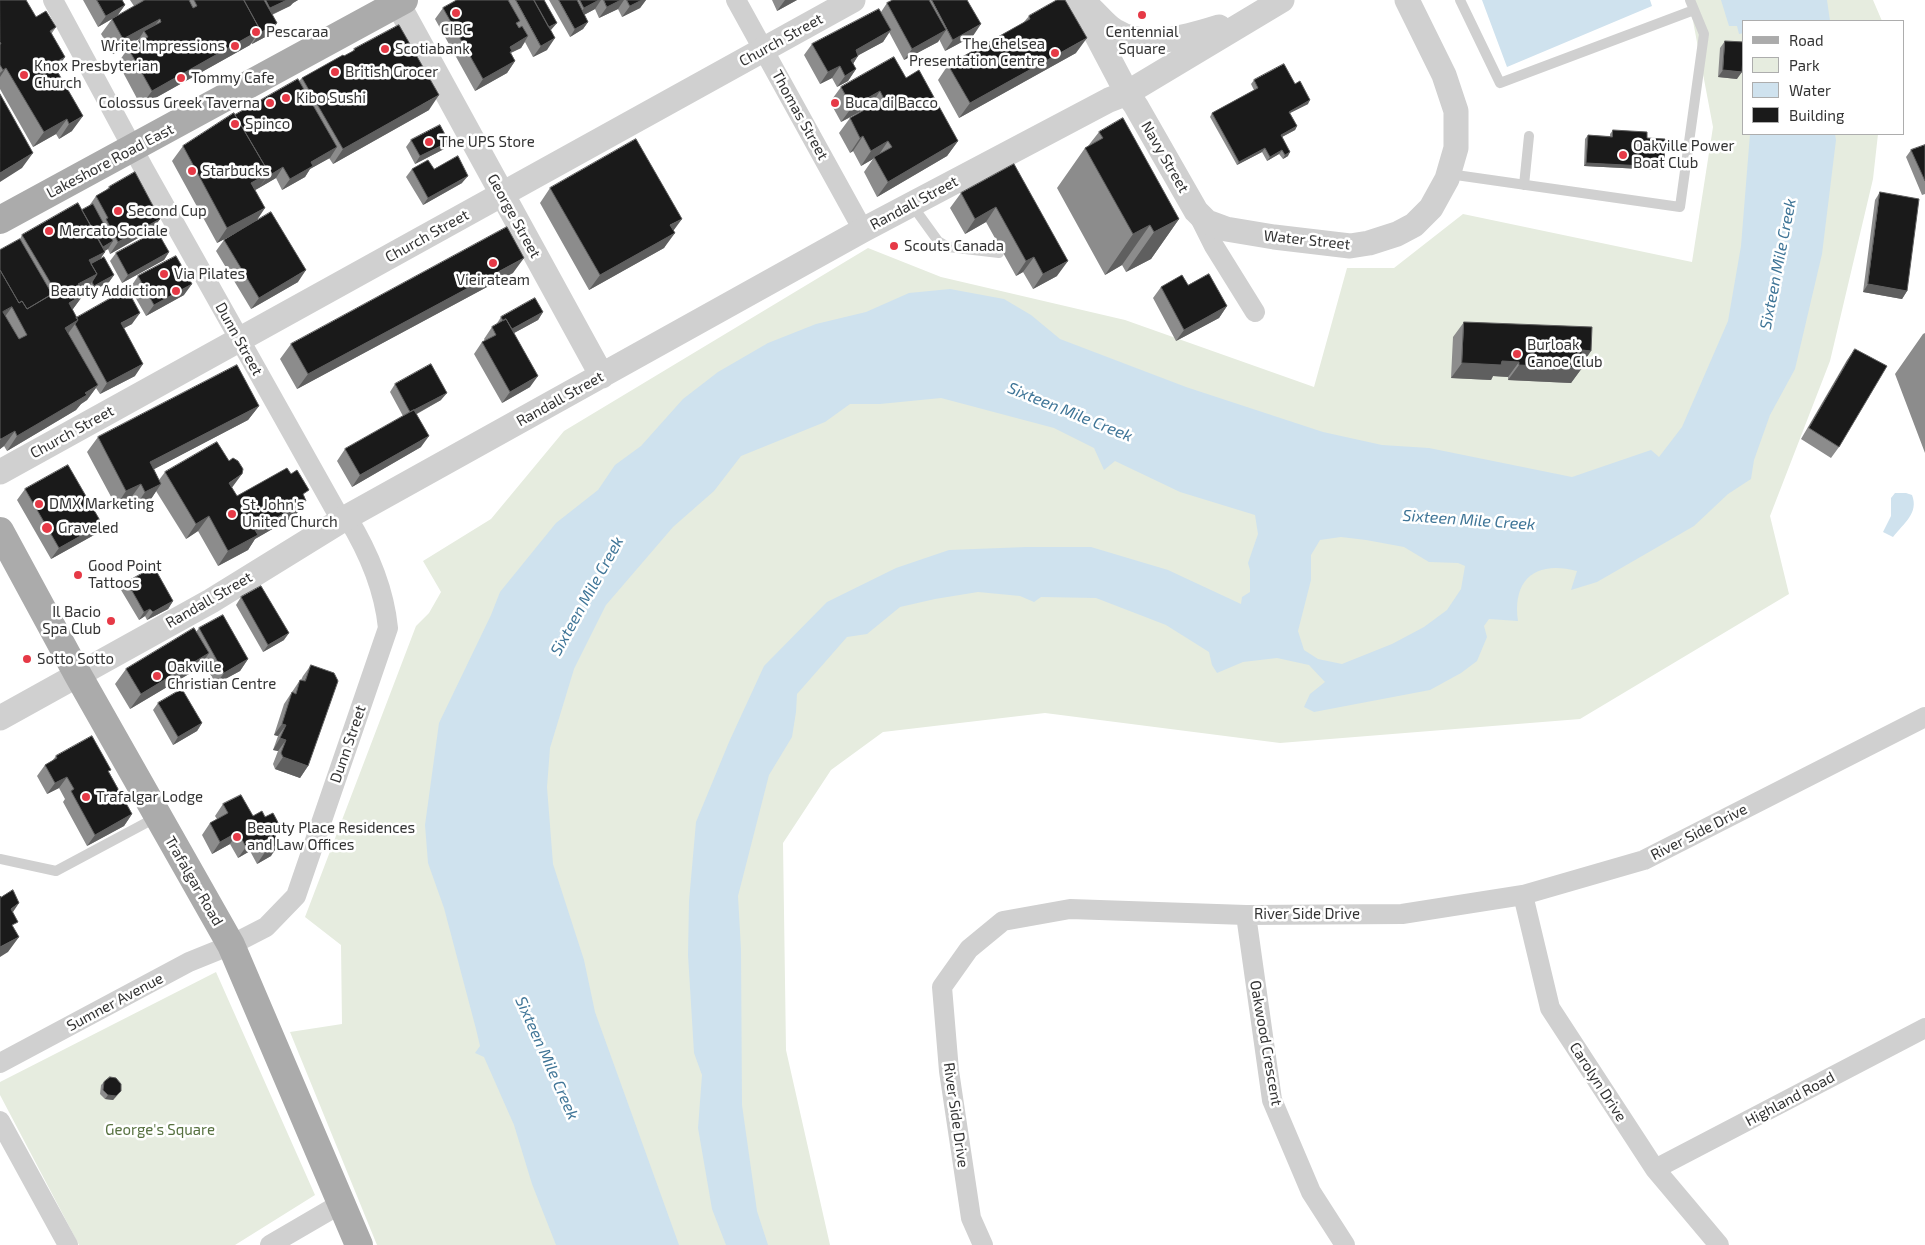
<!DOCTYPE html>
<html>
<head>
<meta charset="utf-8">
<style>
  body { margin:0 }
  #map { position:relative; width:1925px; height:1245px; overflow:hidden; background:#fff; font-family:"Exo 2",sans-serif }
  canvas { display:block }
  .legend { position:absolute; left:1742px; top:20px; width:162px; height:115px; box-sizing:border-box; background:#fff; border:1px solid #adadad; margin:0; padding:6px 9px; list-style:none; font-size:15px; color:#333 }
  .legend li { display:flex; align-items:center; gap:10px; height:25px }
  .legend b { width:25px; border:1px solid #adadad }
</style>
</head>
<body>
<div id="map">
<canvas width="1925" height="1245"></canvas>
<ul class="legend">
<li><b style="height:6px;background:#ababab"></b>Road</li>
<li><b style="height:14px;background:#e6ecdf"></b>Park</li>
<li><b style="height:14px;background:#cfe2ee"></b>Water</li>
<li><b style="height:14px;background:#1a1a1a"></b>Building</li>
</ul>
</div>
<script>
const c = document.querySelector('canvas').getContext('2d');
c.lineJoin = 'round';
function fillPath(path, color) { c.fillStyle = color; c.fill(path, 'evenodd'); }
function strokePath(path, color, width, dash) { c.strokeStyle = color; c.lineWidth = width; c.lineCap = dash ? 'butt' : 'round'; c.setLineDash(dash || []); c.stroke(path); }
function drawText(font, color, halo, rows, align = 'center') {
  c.font = font + ' "Exo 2",sans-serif'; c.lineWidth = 5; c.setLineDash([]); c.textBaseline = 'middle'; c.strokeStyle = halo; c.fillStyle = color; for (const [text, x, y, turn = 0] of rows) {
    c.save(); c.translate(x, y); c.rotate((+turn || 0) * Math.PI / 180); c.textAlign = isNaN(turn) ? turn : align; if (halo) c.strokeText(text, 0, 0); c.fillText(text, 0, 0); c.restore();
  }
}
fillPath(new Path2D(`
  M1686,0H1873L1882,21H1744V134H1878L1873,179L1830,361L1770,516L1789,594L1580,719L1280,743L1045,713L883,732L831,770L783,843L786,1050L830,1245H377L290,1032L342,1024L341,945L305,917L416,626L429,613L441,592L423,561L491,519L564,431L868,248L941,277L1125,320L1314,387L1347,268H1394L1463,214L1692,262L1713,127L1693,21Z
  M216,972L315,1195L235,1245H79L0,1095V1082Z`), '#e6ecdf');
fillPath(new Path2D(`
  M1482,0H1650L1652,6L1507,67Z
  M1721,0H1827L1830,21H1744V33L1739,34L1737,26H1729Z
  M1750,134H1835L1836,140L1822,254L1795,369L1770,415L1754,460L1751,479L1728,494L1694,526L1597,582L1571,590L1577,571C1536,560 1512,579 1518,621L1489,619L1484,626L1487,637L1477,661L1461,673L1430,690L1314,712L1304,707L1310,694L1325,682L1309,665L1277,658L1243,662L1217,673L1212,665L1209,652L1166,625L1096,598L1041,597L1034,602L1020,596L978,592L935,599L900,607L867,634L847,637L797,694L796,712L792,737L769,775L738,896L741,949L742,1105L757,1211L768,1245H726L712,1209L698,1128L702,1075L694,1053L688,955L689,901L696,822L729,742L764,666L827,602L896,568L949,550L1026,547H1091L1168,570L1241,604L1242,597L1250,592V570L1248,563L1258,534L1255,515L1180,492L1115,461L1104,470L1094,448L1054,428L941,398L880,404H850L825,422L741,456L714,491L673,527L606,605L574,669L550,748L547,787L553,864L584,960L595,1012L679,1245H556L532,1184L514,1125L484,1057L475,1053L480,1046L476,1029L444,908L428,863L425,825L439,723L491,615L500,592L556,523L598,490L615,465L641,446L683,399L718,372L768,343L816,324L866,312L909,293L950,289L1004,299L1031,315L1060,339L1186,387L1323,432L1382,445L1429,448L1572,477L1651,450L1659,457L1682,427L1728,321L1741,246ZM1341,537L1366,540L1404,547L1429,562L1458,563L1465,566L1461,589L1447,610L1424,627L1392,644L1342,664L1318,659L1304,650L1298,631L1311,580V555L1320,540Z
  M1895,493H1906L1912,495C1919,513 1904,523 1893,537L1883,532L1891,516V498Z`), '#cfe2ee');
strokePath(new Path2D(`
  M1460,0L1500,83L1694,10
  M1449,174L1680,207L1704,34L1690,0
  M1524,185L1529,136
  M912,205L938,241L948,247L999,253
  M0,859L56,871L157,817`), '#d0d0d0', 10);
strokePath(new Path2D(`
  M53,0L144,169L341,520
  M736,0L863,230
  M1197,212L1214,246L1255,312
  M1523,895L1550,1008L1655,1169L1719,1245
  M1246,915L1272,1100L1311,1192L1345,1245
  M0,1063L189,962L231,945L266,927L296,896L388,628C384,588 368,551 347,517
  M0,1121L68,1245
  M1655,1169L1925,1028
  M270,1245L342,1203
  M983,1245L971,1218L949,1071L942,987L969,949L1003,921L1070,909L1246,915L1402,914L1523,895L1644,860L1925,717`), '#d0d0d0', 20);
strokePath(new Path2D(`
  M1078,0L1127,93L1136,106L1196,211L1207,222L1226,229L1274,237L1350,246L1369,243L1397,234L1414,225L1431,208L1447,179L1456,148V111L1444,75L1407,0
  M398,4L602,376
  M1090,8C1098,15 1106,26 1115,31C1146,50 1187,37 1219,27
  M0,472L853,0
  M0,718L211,601L347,517L863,230L1109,100L1127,93L1282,0`), '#d0d0d0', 25);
strokePath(new Path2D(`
  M0,220L404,0
  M0,531L78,675L231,945L359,1245`), '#ababab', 28);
fillPath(new Path2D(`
  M0,0L36,17L56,27L52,33L56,70L72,131L59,139L56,134L33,147L0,89Z
  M83,0H122L125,5L117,16L98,27Z
  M130,0H298L293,3L290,6L272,15L277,23L269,35L252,44L251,43L250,45L141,106L118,63L128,48L135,45L139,39L113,54L101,34L112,19L134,6Z
  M457,0H544L551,31L547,50L533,57L525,42L521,48L511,53L515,61L507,73L475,91L435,19L443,8Z
  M549,0H646L640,8L622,17L618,9L599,18L595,9L584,15L588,22L583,29L570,37Z
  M772,0H797L777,11Z
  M893,0H967L973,36L945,51L939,39L938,42L904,60L889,32L883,42L858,55L853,64L856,69L848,81L837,87L832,78L820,84L804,55L812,44L881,12L887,3Z
  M1029,16L1076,53L959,118L938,80L948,65L1023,23Z
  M1725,41L1737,79L1718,77L1720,48Z
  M354,49L429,110L333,164L329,158L310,169L305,177L282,190L276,178L255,190L256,221L298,282L251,309L216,251L224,240L243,229L217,243L172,161L183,146L235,115L299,81L302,78L352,52Z
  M906,78L958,141L947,156L877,197L864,172L873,159L861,166L853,151L850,153L839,133L850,118L870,107L841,122L830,102L841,87Z
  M1254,80L1295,84L1308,104L1290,113L1297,126L1295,130L1282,137L1288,156L1283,159L1279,154L1267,161L1262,152L1237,165L1210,117L1212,113L1254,90L1251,84Z
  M1613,130L1647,138L1661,170L1584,166L1585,139L1588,135L1610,136V134Z
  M1099,132L1179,219L1151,259L1126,272L1122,265L1105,275L1057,188L1085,148L1088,146Z
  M411,140L444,149L415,164L406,147Z
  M1925,145V194L1922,195L1906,157L1911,150Z
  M1014,164L1057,276L1033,289L1023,272L1016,276L986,222L965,234L950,208L961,193Z
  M412,169H434L462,183L423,205L406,177Z
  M109,187L160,219L152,230L110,254L108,249L105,251V252L100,259L114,275L109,282L89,293L86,289L82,292L84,294L72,310L76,318L132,324L124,328L135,376L100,394L96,388L87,400L81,404L76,410L7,451L4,446L0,449V250L20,239L22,235L82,210L89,206L96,196L106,190Z
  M550,188L673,231L664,248L589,290L540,203Z
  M1880,192L1907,291L1902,299L1863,292L1875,200Z
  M169,252L164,260L122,283L110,261L116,253Z
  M513,273L297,389L280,359L291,344Z
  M138,276L184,295L146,316L130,288Z
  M1188,285L1227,306L1219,318L1176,341L1153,298L1161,287Z
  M543,312L538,320L514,333L530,387L502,403L474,354L482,342L485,341L484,339L492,327L496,325L501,317Z
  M1464,322L1582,364V368L1571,383L1508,380V377L1493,376L1491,380L1451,378L1453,337Z
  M1925,333V453L1895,374L1923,334Z
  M1855,349L1839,447L1831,458L1801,439L1847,360Z
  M395,384L441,400L417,414L421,447L352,487L337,461L345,449L403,416L390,392Z
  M259,406L248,420L154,469L159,480L165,472L232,488L237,496H304L306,501L295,516L255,539L248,550L218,566L198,531L186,539L156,491L151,499L135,507L130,499L116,506L87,452L98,437Z
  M25,489L94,535L51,559L17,500Z
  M127,582L173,601L168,609L147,620L145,616L139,620L121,590Z
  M241,597L284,640L263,652L236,605Z
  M199,628L248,659L240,671L216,684L203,662L199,668L130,709L115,684L126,669L196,632Z
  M311,665L308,766L300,778L275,769L273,764L278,751L273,750L278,736L274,735L284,704L300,680H301L303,676Z
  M158,703L202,723L197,731L173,745L153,710Z
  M56,756L109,772L132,814L124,826L87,846L63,802L65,799L59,788L47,794L37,776L45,765L52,761Z
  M223,804L253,816L265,817L281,828L275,837L271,856L257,864L250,851L238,858L230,844L212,854L202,835L210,823L217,819L215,816Z
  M104,1082L121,1091L113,1100L105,1099L100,1094L101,1085Z`), '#8c8c8c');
fillPath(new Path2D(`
  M287,0H298L293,3L290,6L262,19L270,8Z
  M599,0H601L595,9L576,19L584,8Z
  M621,0H624L618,9L599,18L607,7Z
  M642,0H646L640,8L622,17L630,6Z
  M785,0H797L777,11Z
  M125,5L117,16L98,27L106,16Z
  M160,19L149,33L144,31L139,39L113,54L123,39Z
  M588,22L583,29L570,37L575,29Z
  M277,23L269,35L252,44L260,33Z
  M557,23L551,30L540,36L545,29Z
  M981,24L973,36L945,51L953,40Z
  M260,30L250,45L141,106L152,91Z
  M891,30L883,42L848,61L856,50Z
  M946,30L938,42L904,60L912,49Z
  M528,36L521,48L510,53V47Z
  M555,38L547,50L533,57L541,46Z
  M1087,38L1076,53L959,118L970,103Z
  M858,56L851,67V60Z
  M65,57L55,72L53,64Z
  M515,61L507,73L475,91L483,79Z
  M840,66L832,78L820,84L828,72Z
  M6,68L0,77V73L3,70Z
  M856,69L848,81L837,87L845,76Z
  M1723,70L1742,72L1737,79L1718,77Z
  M880,91L870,106L841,122L852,107Z
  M439,95L429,110L333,164L343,149Z
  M1310,100L1308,104L1286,115L1289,112Z
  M83,116L72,131L59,139L69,124Z
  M67,119L56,134L33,147L44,132Z
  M1297,126L1295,130L1278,139L1281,135Z
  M863,136L853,151L850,153L860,138Z
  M888,141L878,156L874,157L873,159L861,166L871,151Z
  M958,141L947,156L877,197L888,182Z
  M449,142L444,149L415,164L420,156Z
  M337,147L330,158L310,169L305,177L282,190L290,179L311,162Z
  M1265,148L1262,152L1237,165L1239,162Z
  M1282,150L1279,154L1267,161L1270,157Z
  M1290,152L1288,156L1283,159L1285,155Z
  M33,153L22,168L0,182V173Z
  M1586,163L1664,167L1661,170L1584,166Z
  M283,167L276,178L259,188L267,177Z
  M269,173L259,188L240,198L251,183Z
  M468,176L462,183L423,205L428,198Z
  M996,207L986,222L965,234L975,219Z
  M265,208L255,223L217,243L227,228Z
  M160,219L152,230L110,254L118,242Z
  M682,219L671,234L670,225Z
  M1179,219L1151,259L1126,272L1154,232Z
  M1150,225L1122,265L1105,275L1133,234Z
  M675,233L664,248L589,290L600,275Z
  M113,241L108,249L90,259L96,251Z
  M105,252L95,266L86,271L89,260Z
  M169,252L164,260L122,283L128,275Z
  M1034,257L1023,272L1016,276L1026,261Z
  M524,258L513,273L297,389L308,374Z
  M1068,261L1057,276L1033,289L1043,274Z
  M306,270L298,282L251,309L259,298Z
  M97,274L87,289L68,299L78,284Z
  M114,275L109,282L89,293L94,286Z
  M192,284L184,295L146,316L154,305Z
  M1868,284L1907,291L1902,299L1863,292Z
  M84,294L73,309L58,318L69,303Z
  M1227,306L1219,318L1176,341L1184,330Z
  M12,307L1,322L3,312Z
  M543,312L538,320L503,339L509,331Z
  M140,313L132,324L113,334L121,323Z
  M78,320L67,335L65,328Z
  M1582,350L1591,351L1581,366Z
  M1502,361L1519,362L1508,377L1493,376L1491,380L1451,378L1462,363Z
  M143,364L135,376L100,394L107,383Z
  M1519,365L1582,368L1571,383L1508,380Z
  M538,376L530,387L502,403L510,392Z
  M98,385L87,400L81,404L76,410L7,451L17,436Z
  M447,393L441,400L405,420L410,412Z
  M259,406L248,420L139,477L150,462Z
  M15,431L4,446L0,449V440L1,439Z
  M429,436L421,447L352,487L360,475Z
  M242,474L231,489L229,483Z
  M141,484L130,499L116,506L126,491Z
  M161,484L151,499L135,507L145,492Z
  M306,501L295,516L255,539L248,550L218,566L228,551L255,530Z
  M209,516L198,531L186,539L196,524Z
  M102,524L94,535L51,559L59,548Z
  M173,601L168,609L147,620L153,612Z
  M150,609L145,616L139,620L144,612Z
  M289,633L284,640L263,652L268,645Z
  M209,653L199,668L130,709L141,694Z
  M248,659L240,671L216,684L224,673Z
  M202,723L197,731L173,745L178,737Z
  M282,724L286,725L278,736L274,735Z
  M280,738L286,740L278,751L273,750Z
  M283,757L308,766L300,778L275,769Z
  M67,777L59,788L47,794L55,783Z
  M132,814L124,826L87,846L95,835Z
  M281,828L273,839V832Z
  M238,832L230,844L212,854L220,842Z
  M258,840L250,851L238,858L246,847Z
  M279,844L271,856L257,864L265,852Z
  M19,903L9,918L11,909Z
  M19,937L8,952L0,957V947Z
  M121,1091L113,1100L105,1099L108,1095Z`), '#5f5f5f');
const building = new Path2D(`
  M0,0H26L36,17L46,11L56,27L50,31L65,57L53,64L83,116L69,124L67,119L44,132L6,68L3,70L0,65V44H1L0,42Z
  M97,0H122L125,5L106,16Z
  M145,0H189L193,8L197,6L194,0H244L260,30L152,91L128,48L148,37L144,31L161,22L160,19L123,39L112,19Z
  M244,0H264L277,23L260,33L259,32L260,30Z
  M266,0H287L270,8Z
  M457,0H508L520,21L516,23L519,28L522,26L528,36L510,47L512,51L510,52L515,61L483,79L443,8Z
  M516,0H534L555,38L541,46Z
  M534,0H544L557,23L549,27Z
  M559,0H577L588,22L575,29Z
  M580,0H599L584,8Z
  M604,0H621L607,7Z
  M627,0H642L630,6Z
  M893,0H929L946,30L912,49L887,3Z
  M932,0H967L981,24L953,40Z
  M1057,0H1065L1087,38L970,103L948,65L1030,19L1029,16Z
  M879,9L891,30L856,50L858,56L851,60L856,69L845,76L840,66L828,72L812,44Z
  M399,25L439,95L343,149L302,78L343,55L344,56L355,50L354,49Z
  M1725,41L1744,42L1742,72L1723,70Z
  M894,57L906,78L919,70L958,141L888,182L874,157L892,147L888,141L871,151L863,136L860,138L850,118L884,99L880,91L852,107L841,87Z
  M1284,64L1295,84L1300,81L1310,100L1289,112L1297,126L1281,135L1290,152L1285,155L1282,150L1270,157L1265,148L1239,162L1212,113L1258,88L1254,80Z
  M298,79L337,147L311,162L313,166L290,179L283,167L267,177L269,173L235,115Z
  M0,94L33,153L0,173Z
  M234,113L269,173L251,183L265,208L227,228L183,146Z
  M1123,118L1179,219L1154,232L1150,225L1133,234L1085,148L1103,138L1099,132Z
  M440,125L449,142L420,156L411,140Z
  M1613,130L1647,132V138L1665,139L1664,167L1586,163L1588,135L1612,137Z
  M636,139L682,219L670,225L675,233L600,275L550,188Z
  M1925,145V181L1911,150Z
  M458,156L468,176L428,198L412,169L428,160L434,169Z
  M1014,164L1068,261L1043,274L1034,257L1026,261L996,207L975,219L961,193Z
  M135,172L160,219L118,242L106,219L108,218L96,196L110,188L109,187Z
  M1880,192L1919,199L1907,291L1868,284Z
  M78,203L105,252L89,260L97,274L78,284L84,294L69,303L78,320L65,328L98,385L85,393L87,395L17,436L15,431L1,439L0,438V270L19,303L22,301L27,309L56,292L22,235ZM12,307L27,335L19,339L3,312Z
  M93,204L113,241L103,247L82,210Z
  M271,212L306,270L259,298L224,240Z
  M507,227L524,258L308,374L291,344Z
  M157,231L169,252L128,275L116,253Z
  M20,239L52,294L27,309L22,301L19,303L0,270V250Z
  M176,256L192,284L154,305L138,276Z
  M104,257L114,275L94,286L92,282L97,274L91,264Z
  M1209,274L1227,306L1184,330L1161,287L1182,275L1188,285Z
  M127,289L140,313L121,323L143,364L107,383L75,324L78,320L76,318Z
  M535,298L543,312L512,329L506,319L503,321L501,317Z
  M506,319L538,376L510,392L482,342L496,335L492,327Z
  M1464,322L1592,327L1591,351L1582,350V368L1519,365V362L1502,361L1501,365L1462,363Z
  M1855,349L1887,366L1839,447L1809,428Z
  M431,364L447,393L410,412L395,384Z
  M237,365L259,406L150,462L161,484L145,492L141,484L126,491L98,437Z
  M414,410L429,436L360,475L345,449Z
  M217,442L229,461L233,458L238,461L243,469L242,474L229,483L237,496L287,468L291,474L297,470L309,490L303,494L306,501L255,530L258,535L228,551L209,516L196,524L165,472Z
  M68,465L102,524L59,548L25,489Z
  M154,567L173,601L153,612L150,609L144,612L127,582Z
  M261,586L289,633L268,645L241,597Z
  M223,615L248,659L224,673L199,628Z
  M194,628L209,653L141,694L126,669Z
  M311,665L334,673L338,681L308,766L283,757L281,753L286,740L280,738L286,725L282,724L292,692L296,694L300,680L305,681Z
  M182,689L202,723L178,737L158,703Z
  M92,736L111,770L108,771L132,814L95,835L71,791L74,789L67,777L55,783L45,765L57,758L56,756Z
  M241,795L253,816L262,811L265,817L273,813L281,828L273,832L279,844L265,852L258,840L246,847L238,832L220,842L210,823L228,813L223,804Z
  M13,890L19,903L11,909L18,922L12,925L19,937L0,947V896L1,897Z
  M110,1077L116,1078L121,1084V1091L116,1096L108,1095L103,1090L104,1082Z`);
fillPath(building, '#1a1a1a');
strokePath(building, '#5f5f5f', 1);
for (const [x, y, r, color] of [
  [456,13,5,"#e63946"],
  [1142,15,5,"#e63946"],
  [256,32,5,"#e63946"],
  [235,46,5,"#e63946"],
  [385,49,5,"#e63946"],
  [1055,53,5,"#e63946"],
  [335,72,5,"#e63946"],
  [24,75,5,"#e63946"],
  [181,78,5,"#e63946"],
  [286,98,5,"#e63946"],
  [270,103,5,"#e63946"],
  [835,103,5,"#e63946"],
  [235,124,5,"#e63946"],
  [429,142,5,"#e63946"],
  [1623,155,5,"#e63946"],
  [192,171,5,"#e63946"],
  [118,211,5,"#e63946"],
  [49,231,5,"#e63946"],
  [894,246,5,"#e63946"],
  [493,263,5,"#e63946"],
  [164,274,5,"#e63946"],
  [176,291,5,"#e63946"],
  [1517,354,5,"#e63946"],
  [39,504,5,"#e63946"],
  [232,514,5,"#e63946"],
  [47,528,6,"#e63946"],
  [78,575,5,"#e63946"],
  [111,621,5,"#e63946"],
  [27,659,5,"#e63946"],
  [157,676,5,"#e63946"],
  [86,797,5,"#e63946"],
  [237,837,5,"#e63946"]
]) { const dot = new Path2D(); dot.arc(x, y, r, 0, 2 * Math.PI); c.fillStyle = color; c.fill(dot); strokePath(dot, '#fff', 2); }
drawText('15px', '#333', '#fff', [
  ["CIBC",456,30,"center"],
  ["Pescaraa",266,32],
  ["Centennial",1142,32,"center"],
  ["Square",1142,49,"center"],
  ["The Chelsea",1045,44,"right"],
  ["Presentation Centre",1045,61,"right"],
  ["Write Impressions",225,46,"right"],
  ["Scotiabank",395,49],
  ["Knox Presbyterian",34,66],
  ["Church",34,83],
  ["British Grocer",345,72],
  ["Tommy Cafe",191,78],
  ["Kibo Sushi",296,98],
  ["Colossus Greek Taverna",260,103,"right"],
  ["Buca di Bacco",845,103],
  ["Spinco",245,124],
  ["The UPS Store",439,142],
  ["Oakville Power",1633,146],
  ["Boat Club",1633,163],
  ["Starbucks",202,171],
  ["Second Cup",128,211],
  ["Mercato Sociale",59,231],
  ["Scouts Canada",904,246],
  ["Via Pilates",174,274],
  ["Vieirateam",493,280,"center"],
  ["Beauty Addiction",166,291,"right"],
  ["Burloak",1527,345],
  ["Canoe Club",1527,362],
  ["DMX Marketing",49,504],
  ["St. John's",242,505],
  ["United Church",242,522],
  ["Graveled",58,528],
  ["Good Point",88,566],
  ["Tattoos",88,583],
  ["Il Bacio",101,612,"right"],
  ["Spa Club",101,629,"right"],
  ["Sotto Sotto",37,659],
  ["Oakville",167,667],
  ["Christian Centre",167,684],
  ["Trafalgar Lodge",96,797],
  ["Beauty Place Residences",247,828],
  ["and Law Offices",247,845]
], 'left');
drawText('15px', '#333', '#fff', [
  ["Church Street",781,40,-29],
  ["Thomas Street",800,115,61],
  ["Navy Street",1165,157,60],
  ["Lakeshore Road East",110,161,-28],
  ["Randall Street",914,203,-28],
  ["George Street",514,216,61],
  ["Church Street",427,236,-29],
  ["Water Street",1307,240,6],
  ["Dunn Street",239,339,61],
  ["Randall Street",560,399,-29],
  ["Church Street",72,432,-29],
  ["Randall Street",209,600,-30],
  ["Dunn Street",348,744,-71],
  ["River Side Drive",1699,832,-27],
  ["Trafalgar Road",194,881,60],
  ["River Side Drive",1307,914],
  ["Sumner Avenue",115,1002,-28],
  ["Oakwood Crescent",1266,1043,80],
  ["Carolyn Drive",1598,1082,57],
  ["Highland Road",1790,1099,-28],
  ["River Side Drive",956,1115,82]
]);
drawText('15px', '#56703f', '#fff', [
  ["George's Square",160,1130]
]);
drawText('italic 16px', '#3f7597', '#fff', [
  ["Sixteen Mile Creek",1778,264,-79],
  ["Sixteen Mile Creek",1070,412,22],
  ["Sixteen Mile Creek",1469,520,4],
  ["Sixteen Mile Creek",587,596,-61],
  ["Sixteen Mile Creek",547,1058,66]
]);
</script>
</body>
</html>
